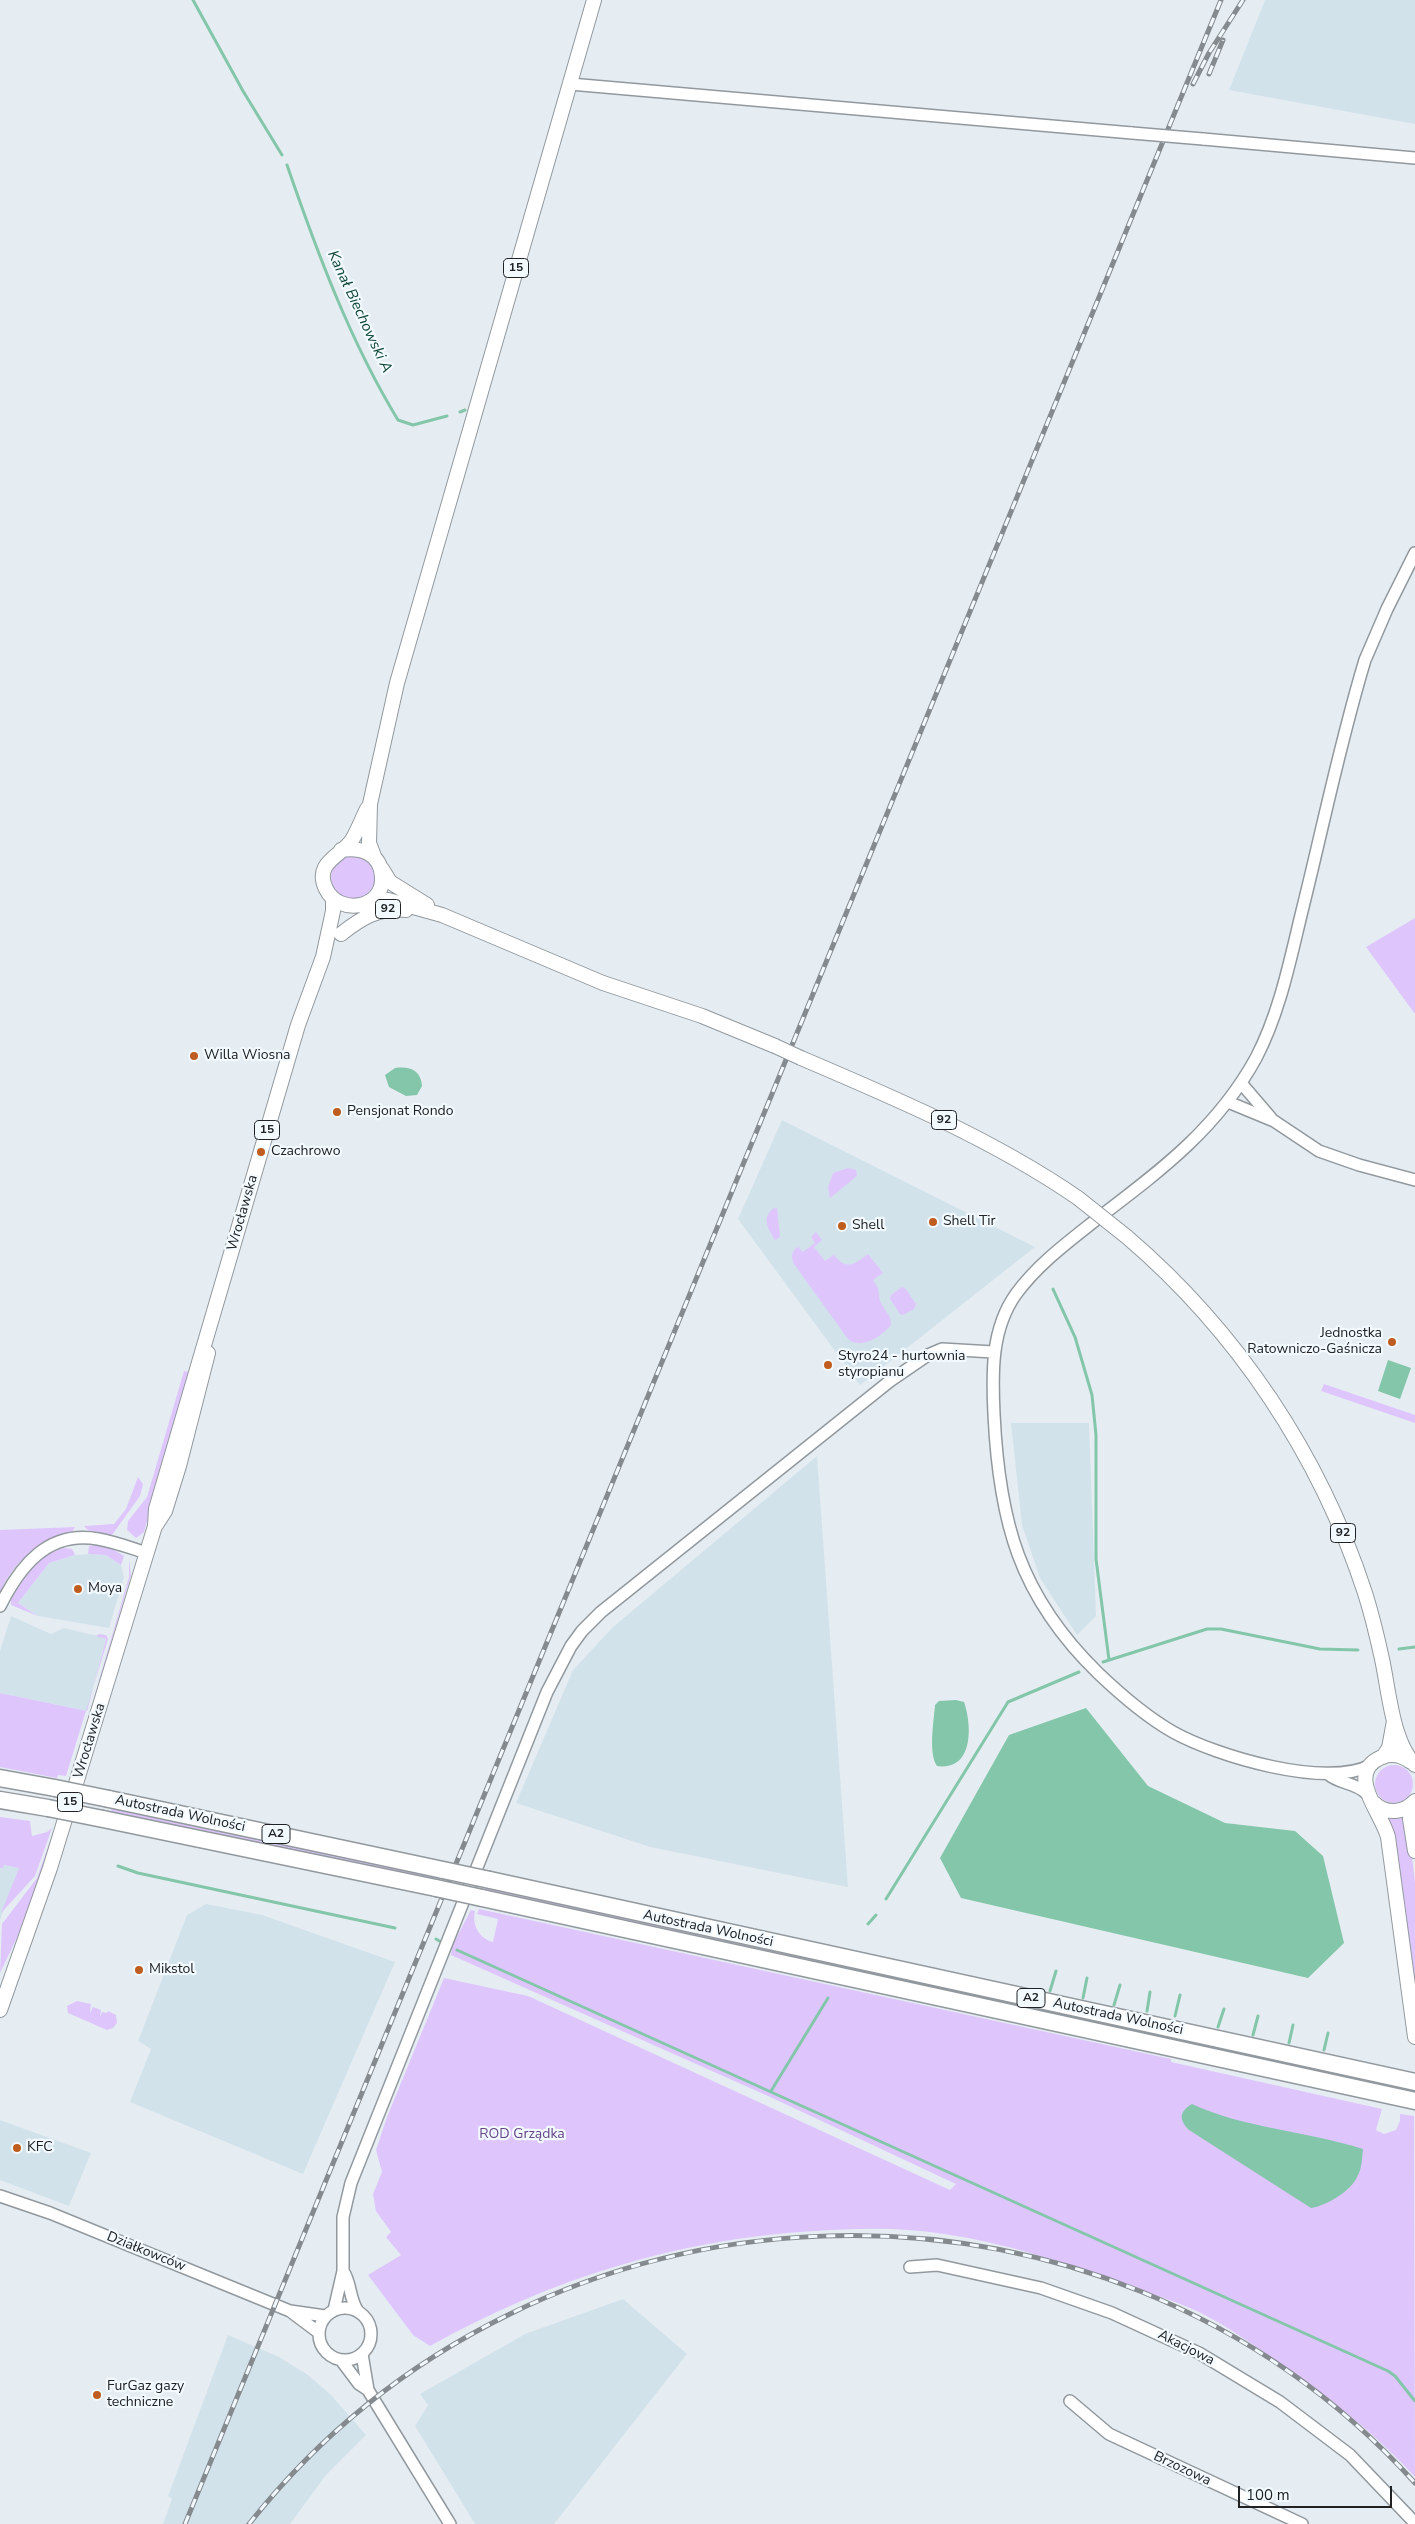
<!DOCTYPE html>
<html>
<head>
<meta charset="utf-8">
<style>
  body { margin:0 }
  #map { position:relative; width:1415px; height:2524px; overflow:hidden; background:#e5edf2; font-family:"Nunito Sans",sans-serif }
  canvas { display:block }
  .scale { position:absolute; left:1238px; top:2486px; width:154px; height:22px; box-sizing:border-box; border:2px solid #202224; border-top:0; padding-left:6px; font-size:15px; line-height:18px; white-space:nowrap; color:#202224; -webkit-text-stroke:4px #f2faff; paint-order:stroke }
</style>
</head>
<body>
<div id="map">
<canvas width="1415" height="2524"></canvas>
<div class="scale">100 m</div>
</div>
<script>
const c = document.querySelector('canvas').getContext('2d');
c.lineJoin = 'round';
function fillPath(path, color) { c.fillStyle = color; c.fill(path, 'evenodd'); }
function strokePath(path, color, width, dash) { c.strokeStyle = color; c.lineWidth = width; c.lineCap = dash ? 'butt' : 'round'; c.setLineDash(dash || []); c.stroke(path); }
function drawText(font, color, halo, rows, align = 'center') {
  c.font = font + ' "Nunito Sans",sans-serif'; c.lineWidth = 4.5; c.setLineDash([]); c.textBaseline = 'middle'; c.strokeStyle = halo; c.fillStyle = color; for (const [text, x, y, turn = 0] of rows) {
    c.save(); c.translate(x, y); c.rotate((+turn || 0) * Math.PI / 180); c.textAlign = isNaN(turn) ? turn : align; if (halo) c.strokeText(text, 0, 0); c.fillText(text, 0, 0); c.restore();
  }
}
fillPath(new Path2D(`
  M1265,0H1415V124L1229,90Z
  M782,1120L1035,1247L860,1385L738,1219Z
  M1011,1423H1089L1096,1616L1077,1635L1040,1578L1022,1525Z
  M817,1456L848,1887L650,1847L516,1803L573,1670L613,1627Z
  M91,1554L106,1555L121,1565L124,1577L109,1628L38,1616L18,1603L49,1563L75,1555Z
  M11,1616L51,1634L64,1628L106,1638L87,1711L0,1693V1651Z
  M0,1863L19,1868L0,1920Z
  M206,1904L262,1915L395,1962L303,2174L130,2102L151,2049L138,2041L187,1915Z
  M0,2120L91,2153L69,2206L0,2180Z
  M623,2299L687,2354L554,2524H475L415,2426L428,2405L420,2394L525,2334Z
  M228,2335L279,2357L308,2375L331,2395L366,2435L326,2475L290,2524H163L172,2499L168,2496Z`), '#d2e2eb');
fillPath(new Path2D(`
  M331 877a22 22 0 1 1 44 0a22 22 0 1 1-44 0Z
  M1415,918V1014L1366,947Z
  M848,1168L856,1170L857,1176L830,1198L828,1187L833,1173Z
  M774,1208H777L780,1237L775,1240C768,1229 761,1217 774,1208Z
  M816,1232L822,1240L814,1247L825,1261L834,1255C846,1271 855,1264 868,1254L883,1273L873,1280C882,1292 877,1293 881,1303C885,1311 892,1316 891,1325C881,1337 861,1350 848,1339L794,1264C791,1256 791,1252 798,1247L803,1252L815,1243L811,1237Z
  M902,1287L906,1289L916,1304L914,1309L903,1315L900,1314L890,1299L891,1295Z
  M184,1371L189,1372L144,1532L136,1538L127,1530L128,1521L147,1497Z
  M1324,1384L1415,1415V1423L1321,1391Z
  M138,1477L143,1484L140,1496L112,1535C103,1538 90,1534 84,1526L114,1524L126,1509Z
  M75,1527L71,1535C35,1546 17,1557 0,1592V1530Z
  M95,1545L109,1547L124,1556L121,1565L106,1555L88,1554L89,1546Z
  M64,1548L72,1549L75,1555L49,1563L18,1603L38,1616L11,1605V1600C24,1576 36,1556 64,1548Z
  M129,1560L131,1575L71,1777L129,1577Z
  M99,1634L106,1635L108,1639L66,1776L58,1775L57,1778L0,1767V1693L87,1711L106,1639L96,1636Z
  M1375 1784a19 19 0 1 1 38 0a19 19 0 1 1-38 0Z
  M112,1806L439,1877L440,1878L439,1881L111,1812Z
  M0,1817L30,1821L32,1836L47,1832L52,1828L35,1876L1,1913L19,1868L4,1865L3,1868H0Z
  M1407,1817L1415,1882V2007L1389,1819Z
  M56,1824L58,1825L23,1925L0,1973L2,1924L37,1878Z
  M487,1887L1386,2083V2087L486,1891Z
  M479,1909L1171,2059V2062L1382,2109L1376,2130L1384,2134L1396,2130L1400,2121V2114L1414,2116L1415,2477C1375,2433 1328,2397 1279,2363C1253,2344 1225,2325 1197,2311C1174,2301 1149,2293 1126,2285C1067,2263 1006,2243 944,2234C901,2227 858,2228 815,2231C677,2239 550,2279 430,2346L413,2335L368,2275L401,2255L386,2237L391,2232L376,2211L373,2194L382,2172L376,2150L387,2117L444,1978L528,1996L950,2190L956,2184L768,2096L451,1955L452,1946L471,1910L475,1911C472,1924 478,1938 493,1942L498,1919L477,1914Z
  M77,2001L91,2004L90,2013L93,2007L101,2010L100,2017L102,2012L107,2013L108,2011L116,2015L117,2023L113,2028L107,2030L68,2013L67,2006Z`), '#dec6fd');
fillPath(new Path2D(`
  M395,1068C410,1066 421,1070 422,1086L417,1095L406,1096L389,1087L385,1075Z
  M1388,1360L1411,1368L1400,1399L1378,1391Z
  M956,1700L964,1702C972,1725 974,1771 937,1766C928,1753 934,1720 935,1705L939,1701Z
  M1086,1708L1148,1786L1225,1823L1295,1831L1323,1856L1344,1943L1308,1978L961,1898L940,1858L1009,1735Z
  M1192,2104C1243,2128 1307,2131 1363,2149C1362,2158 1362,2169 1357,2177C1351,2191 1326,2206 1311,2208L1189,2130C1178,2119 1180,2111 1192,2104Z`), '#83c6aa');
strokePath(new Path2D(`
  M193,0L243,91L282,155
  M287,165C317,252 350,341 398,420L413,425L447,416
  M460,412L465,410
  M1053,1289L1075,1337L1092,1395L1096,1435V1559L1109,1660
  M1399,1649L1415,1647
  M1103,1662L1207,1629H1221L1320,1649L1358,1650
  M118,1866L138,1873L395,1928
  M886,1899L1008,1702L1079,1672
  M868,1924L876,1915
  M436,1939L441,1942
  M457,1950L1388,2371L1395,2376L1415,2401
  M1050,1991L1056,1971
  M1083,1998L1087,1978
  M1114,2005L1120,1985
  M1147,2011L1150,1992
  M1175,2016L1180,1995
  M1218,2027L1224,2009
  M1253,2035L1258,2016
  M1289,2043L1293,2025
  M1324,2050L1328,2033
  M771,2091L828,1998`), '#83c6aa', 3);
const minor = new Path2D(`
  M570,84L1132,133
  M1203,139L1415,158
  M1241,1083L1271,1118
  M1228,1102L1274,1121L1319,1151L1359,1165L1415,1180
  M0,1606C20,1566 48,1530 98,1539C115,1542 131,1548 147,1553
  M1371,1765C1326,1789 1216,1756 1173,1732C1145,1716 1121,1695 1098,1673C1019,1596 999,1521 994,1414C992,1373 991,1329 1016,1294C1038,1264 1068,1242 1097,1219C1160,1171 1217,1129 1256,1058C1280,1012 1290,960 1302,911C1323,827 1340,742 1365,660L1387,609L1415,553
  M1328,1774C1339,1784 1355,1782 1366,1793
  M0,2196L50,2213L290,2311L318,2332
  M910,2267L937,2265L1041,2288L1112,2313L1199,2353L1280,2402L1350,2455L1415,2523
  M343,2271C351,2282 349,2297 357,2310
  M319 2334a26 26 0 1 1 52 0a26 26 0 1 1-52 0Z
  M334,2310L343,2271V2217L351,2183L547,1692L571,1646L582,1631L601,1612L890,1381L928,1355L942,1349L993,1352
  M290,2311L325,2316
  M362,2354L368,2390
  M341,2360L359,2384L368,2390L450,2524
  M1070,2401L1109,2434L1302,2524`);
const major = new Path2D(`
  M341,850C361,847 381,853 382,877C384,909 339,916 326,889C313,862 342,856 352,840C358,830 362,819 367,809
  M374,856L369,843L370,804L397,683L594,0
  M382,869L390,882L427,905
  M368,902L377,899L388,900L442,915L603,983L702,1016L775,1046
  M341,934C361,918 379,907 406,910
  M801,1058C897,1099 992,1139 1078,1198
  M1127,1237C1237,1331 1320,1455 1365,1593C1372,1615 1377,1636 1382,1659C1389,1691 1392,1741 1415,1765
  M156,1525L165,1511L179,1466L208,1353
  M1383,1757L1389,1748L1394,1721
  M1411,1762C1403,1756 1392,1753 1382,1757C1344,1773 1382,1813 1388,1837L1415,2037
  M1374,1803C1386,1815 1404,1813 1415,1801
  M1412,1804L1410,1819L1415,1851
  M0,2010L50,1868L155,1526L156,1509L298,1025L323,957L333,911V898`);
const highway = new Path2D(`
  M0,1778L55,1788
  M109,1799L443,1870
  M0,1800L48,1808
  M103,1819L436,1888
  M490,1880L1415,2082
  M482,1898L1415,2101`);
strokePath(minor, '#92999e', 14);
strokePath(major, '#92999e', 16);
strokePath(highway, '#92999e', 19);
strokePath(minor, '#fff', 11);
strokePath(major, '#fff', 14);
strokePath(highway, '#fff', 16);
const rail = new Path2D(`
  M1209,74L1223,40
  M1193,84L1209,53L1243,0
  M185,2524L1221,0
  M249,2524C538,2158 1101,2136 1415,2483`);
strokePath(rail, '#858a8e', 5);
strokePath(rail, '#f2faff', 3, [9]);
const minorBridge = new Path2D(`
  M1132,133L1203,139`);
const majorBridge = new Path2D(`
  M775,1046L801,1058
  M1078,1198L1127,1237`);
const highwayBridge = new Path2D(`
  M55,1788L109,1799
  M48,1808L103,1819
  M443,1870L490,1880
  M436,1888L482,1898`);
strokePath(minorBridge, '#92999e', 14, []);
strokePath(majorBridge, '#92999e', 16, []);
strokePath(highwayBridge, '#92999e', 19, []);
strokePath(minorBridge, '#fff', 11);
strokePath(majorBridge, '#fff', 14);
strokePath(highwayBridge, '#fff', 16);
for (const [x, y, r, color] of [
  [194,1056,5,"#be5d1f"],
  [337,1112,5,"#be5d1f"],
  [261,1152,5,"#be5d1f"],
  [933,1222,5,"#be5d1f"],
  [842,1226,5,"#be5d1f"],
  [1392,1342,5,"#be5d1f"],
  [828,1365,5,"#be5d1f"],
  [78,1589,5,"#be5d1f"],
  [139,1970,5,"#be5d1f"],
  [17,2148,5,"#be5d1f"],
  [97,2395,5,"#be5d1f"]
]) { const dot = new Path2D(); dot.arc(x, y, r, 0, 2 * Math.PI); c.fillStyle = color; c.fill(dot); strokePath(dot, '#f2faff', 2); }
for (const [x, y, w] of [
  [516,268,25],
  [388,909,25],
  [944,1120,25],
  [267,1130,25],
  [1343,1533,25],
  [70,1802,25],
  [276,1834,28],
  [1031,1998,28]
]) { const box = new Path2D(); box.roundRect(x - w / 2, y - 9.5, w, 19, 4); c.fillStyle = '#f2faff'; c.fill(box); strokePath(box, '#202224', 1); }
drawText('bold 12px', '#202224', null, [
  ["15",516,268],
  ["92",388,909],
  ["92",944,1120],
  ["15",267,1130],
  ["92",1343,1533],
  ["15",70,1802],
  ["A2",276,1834],
  ["A2",1031,1998]
]);
drawText('14px', '#202224', '#f2faff', [
  ["Willa Wiosna",204,1056],
  ["Pensjonat Rondo",347,1112],
  ["Czachrowo",271,1152],
  ["Shell Tir",943,1222],
  ["Shell",852,1226],
  ["Jednostka",1382,1334,"right"],
  ["Ratowniczo-Gaśnicza",1382,1350,"right"],
  ["Styro24 - hurtownia",838,1357],
  ["styropianu",838,1373],
  ["Moya",88,1589],
  ["Mikstol",149,1970],
  ["KFC",27,2148],
  ["FurGaz gazy",107,2387],
  ["techniczne",107,2403]
], 'left');
drawText('14px', '#202224', '#f2faff', [
  ["Wrocławska",243,1213,-74],
  ["Wrocławska",90,1741,-73],
  ["Autostrada Wolności",180,1814,12],
  ["Autostrada Wolności",708,1929,12],
  ["Autostrada Wolności",1118,2017,12],
  ["Działkowców",146,2252,22],
  ["Akacjowa",1186,2348,27],
  ["Brzozowa",1182,2469,25]
]);
drawText('14px', '#664688', '#f2faff', [
  ["ROD Grządka",522,2135]
]);
drawText('italic 15px', '#0e4633', '#f2faff', [
  ["Kanał Biechowski A",359,312,65]
]);
</script>
</body>
</html>
